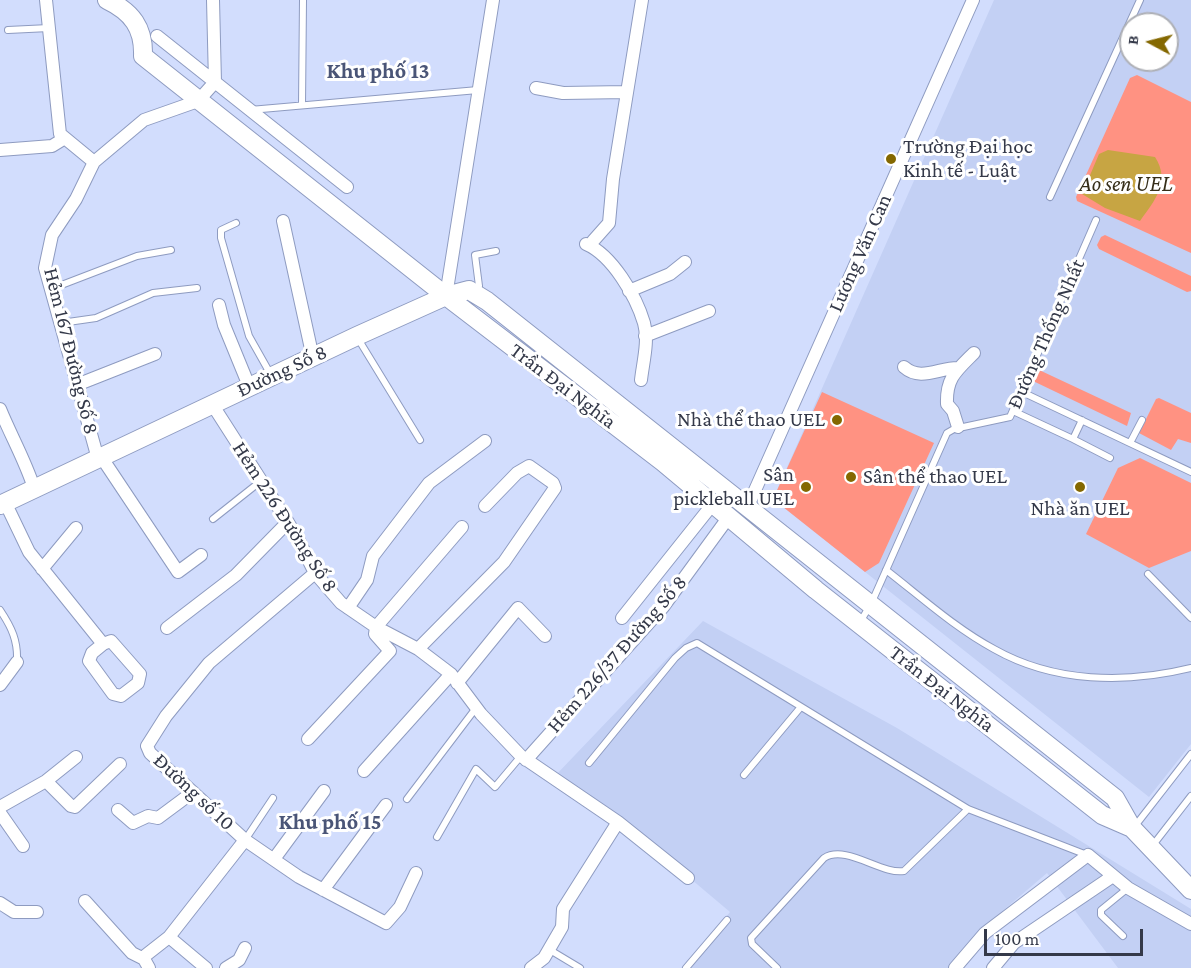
<!DOCTYPE html>
<html>
<head>
<meta charset="utf-8">
<style>
  body { margin:0 }
  #map { position:relative; width:1191px; height:968px; overflow:hidden; background:#d2ddfd; font-family:"Crimson Pro",serif }
  canvas { display:block }
  .north { position:absolute; left:1119px; top:12px; width:60px; height:60px; box-sizing:border-box; background:#fff; border:2px solid #aeb0b6; border-radius:50%; rotate:277deg; font-size:16px; font-weight:700; line-height:24px; text-align:center; color:#343949 }
  .north::after { content:''; display:block; margin:auto; width:21px; height:27px; background:#846801; clip-path:polygon(50% 0,100% 100%,50% 72%,0 100%) }
  .scale { position:absolute; left:984px; top:929px; width:159px; height:27px; box-sizing:border-box; border:3px solid #343949; border-top:0; padding-left:8px; font-size:18px; line-height:21px; white-space:nowrap; color:#343949; -webkit-text-stroke:4px #fff; paint-order:stroke }
</style>
</head>
<body>
<div id="map">
<canvas width="1191" height="968"></canvas>
<div class="north">B</div>
<div class="scale">100 m</div>
</div>
<script>
const c = document.querySelector('canvas').getContext('2d');
c.lineJoin = 'round';
function fillPath(path, color) { c.fillStyle = color; c.fill(path, 'evenodd'); }
function strokePath(path, color, width, dash) { c.strokeStyle = color; c.lineWidth = width; c.lineCap = dash ? 'butt' : 'round'; c.setLineDash(dash || []); c.stroke(path); }
function drawText(font, color, halo, rows, align = 'center') {
  c.font = font + ' "Crimson Pro",serif'; c.lineWidth = 6; c.setLineDash([]); c.textBaseline = 'middle'; c.strokeStyle = halo; c.fillStyle = color; for (const [text, x, y, turn = 0] of rows) {
    c.save(); c.translate(x, y); c.rotate((+turn || 0) * Math.PI / 180); c.textAlign = isNaN(turn) ? turn : align; if (halo) c.strokeText(text, 0, 0); c.fillText(text, 0, 0); c.restore();
  }
}
fillPath(new Path2D(`
  M994,0H1191V744L1149,797L773,499ZM1131,24H1167V60H1131Z
  M703,621L897,728L1191,909V968H1118L1047,873L985,926L949,968H685L730,912L621,820L554,777Z`), '#c3d0f4');
fillPath(new Path2D(`
  M1137,75L1191,102V253L1077,201L1076,197L1130,78Z
  M1105,235L1191,276V291L1187,292L1099,249L1097,245L1101,237Z
  M1037,369L1131,413L1127,426L1033,381Z
  M822,392L934,443L879,563L865,572L773,499Z
  M1159,398L1191,413V443L1178,439L1171,450L1139,433L1156,399Z
  M1140,458L1191,483V551L1149,568L1086,534L1118,468Z`), '#ff9282');
fillPath(new Path2D(`
  M1108,150L1155,157C1171,182 1155,200 1140,221L1105,208L1082,194L1099,154Z`), '#c7a543');
const lane = new Path2D(`
  M8,30L49,28
  M302,105L303,0
  M250,110L478,90
  M1050,197L1140,0
  M236,223L221,230V238L249,336L271,375
  M479,286L475,255L496,251
  M51,289L137,256L171,250
  M61,323L96,318L153,293L197,288
  M357,337L420,440
  M1022,392L1191,472
  M1013,411L1073,439
  M1082,420L1073,439L1110,458
  M1130,443L1142,420
  M213,519L261,481
  M886,570C921,597 955,628 994,649C1054,683 1126,684 1191,668
  M1148,574L1191,618
  M0,610C12,628 18,641 17,662
  M860,622L871,604L947,433L954,429L1010,417L1096,220
  M589,763L675,658L686,648L697,643L968,809L1087,855
  M744,775L800,708
  M407,799L476,708
  M1135,826L1191,754
  M437,837L476,769L495,787L521,756
  M245,840L273,798
  M1153,845L1191,796
  M1123,936L1101,915V910L1128,888
  M550,950L580,968
  M686,968L727,920
  M777,968L752,944L751,938L824,858C846,844 882,875 904,871L968,809`);
const street = new Path2D(`
  M46,0L60,134L94,162
  M157,36L347,187
  M536,88L563,93L626,92
  M0,150L52,146L65,138
  M283,221L313,358
  M593,241L609,223L613,179L642,0
  M586,244C612,255 636,296 644,323C649,341 643,362 641,380
  M629,291L670,274L685,262
  M446,296L493,0
  M219,305L224,325L249,386
  M645,336L709,311
  M904,367C921,382 940,367 959,368
  M79,384L155,354
  M212,404L296,535L315,573L341,603L376,627L418,649L451,674L481,714L521,756L618,822L688,878
  M0,409C11,436 25,460 34,488
  M958,427L953,411L947,404C946,378 956,371 974,353
  M102,458L178,572L201,555
  M98,459L45,268L52,235L76,199L94,162L144,120L198,101L215,82L213,0
  M5,502L29,552L103,644L111,641L140,674L138,683L121,696L113,694L89,661L92,653L103,644
  M748,506L973,0
  M42,569L76,528
  M348,608L367,580L373,556L429,483L485,441
  M622,618L712,505
  M167,628L236,575L288,522
  M418,649L504,562L555,488L553,483L529,466L517,473L485,506
  M457,683L518,608L545,636
  M0,685L17,662
  M308,739L390,651L375,634L376,627L462,527
  M526,760L663,607L728,518
  M364,771L451,674
  M46,781L71,806L75,807L120,764
  M0,807L46,781L76,757
  M118,810L133,823L148,816L158,818L193,792
  M0,813L23,846
  M245,840L299,877L386,923L400,907L416,873
  M274,859L324,791
  M323,890L386,805
  M85,901L132,953L144,959
  M0,903L14,912H37
  M169,937L206,968
  M149,968L144,959L146,955L169,937L245,840L150,753L147,746L166,716L209,663L315,573
  M226,968L239,960L245,948
  M531,968L544,958L562,927L563,909L618,822
  M955,968L985,933L1088,855L1128,888L1191,924
  M993,968L1014,943L1113,876`);
const secondary = new Path2D(`
  M107,0C132,12 144,28 143,56L446,296L663,462L816,590L1102,815L1132,828
  M0,505L357,336L446,296L469,290L487,301L1115,798L1132,828L1191,890`);
strokePath(lane, '#8e9bc0', 8);
strokePath(street, '#8e9bc0', 14);
strokePath(secondary, '#8e9bc0', 20);
strokePath(lane, '#fff', 6);
strokePath(street, '#fff', 12);
strokePath(secondary, '#fff', 18);
for (const [x, y, r, color] of [
  [891,159,6,"#846801"],
  [837,420,6,"#846801"],
  [851,477,6,"#846801"],
  [806,487,6,"#846801"],
  [1080,487,6,"#846801"]
]) { const dot = new Path2D(); dot.arc(x, y, r, 0, 2 * Math.PI); c.fillStyle = color; c.fill(dot); strokePath(dot, '#fff', 2); }
drawText('21px', '#343949', '#fff', [
  ["Trường Đại học",903,147],
  ["Kinh tế - Luật",903,171],
  ["Nhà thể thao UEL",825,420,"right"],
  ["Sân",794,475,"right"],
  ["pickleball UEL",794,499,"right"],
  ["Sân thể thao UEL",863,477],
  ["Nhà ăn UEL",1080,509,"center"]
], 'left');
drawText('21px', '#343949', '#fff', [
  ["Lương Văn Can",860,253,-66],
  ["Đường Thống Nhất",1046,334,-66],
  ["Hẻm 167 Đường Số 8",71,351,76],
  ["Đường Số 8",282,371,-25],
  ["Trần Đại Nghĩa",563,386,37],
  ["Hẻm 226 Đường Số 8",285,517,57],
  ["Hẻm 226/37 Đường Số 8",617,654,-49],
  ["Trần Đại Nghĩa",942,689,38],
  ["Đường số 10",194,792,43]
]);
drawText('bold 22px', '#4a5577', '#fff', [
  ["Khu phố 13",378,71],
  ["Khu phố 15",330,822]
]);
drawText('italic 22px', '#362e19', '#fff', [
  ["Ao sen UEL",1126,184]
]);
</script>
</body>
</html>
